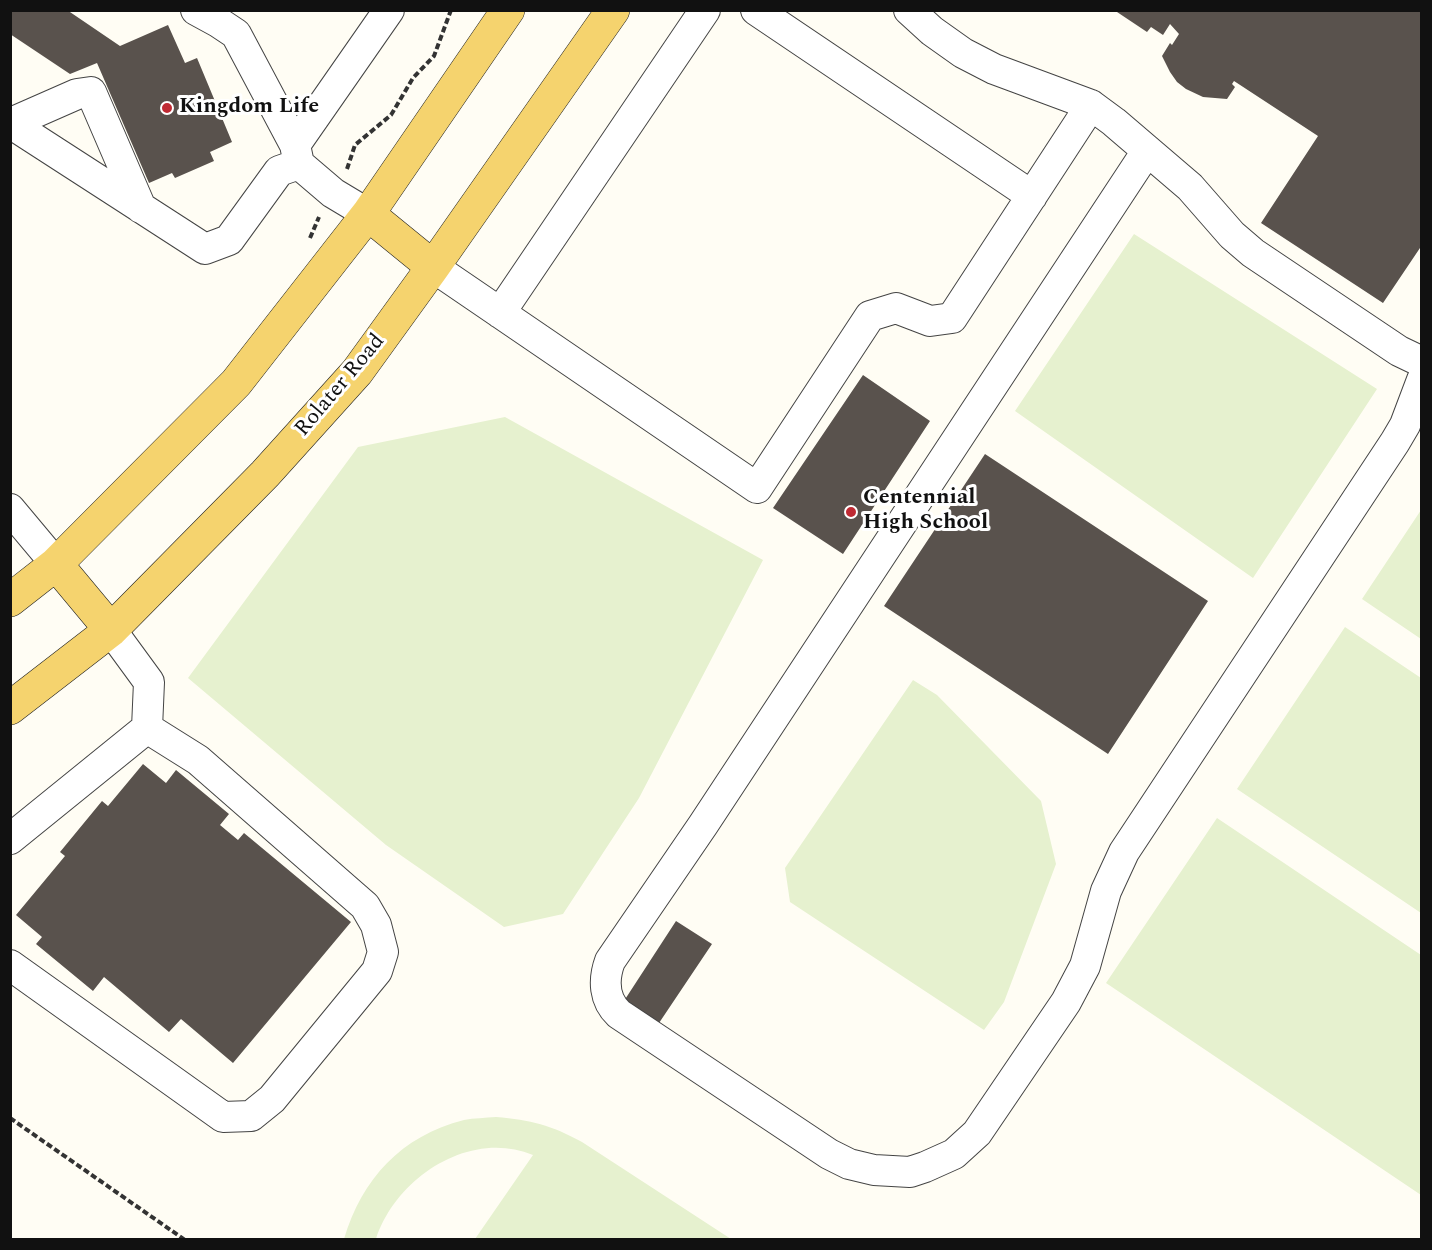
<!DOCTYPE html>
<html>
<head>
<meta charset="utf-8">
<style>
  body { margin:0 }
  #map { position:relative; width:1432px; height:1250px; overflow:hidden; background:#fffdf4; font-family:Spectral,serif }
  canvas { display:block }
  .frame { position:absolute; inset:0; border:12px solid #111; pointer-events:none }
</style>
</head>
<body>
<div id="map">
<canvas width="1432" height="1250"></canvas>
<div class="frame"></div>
</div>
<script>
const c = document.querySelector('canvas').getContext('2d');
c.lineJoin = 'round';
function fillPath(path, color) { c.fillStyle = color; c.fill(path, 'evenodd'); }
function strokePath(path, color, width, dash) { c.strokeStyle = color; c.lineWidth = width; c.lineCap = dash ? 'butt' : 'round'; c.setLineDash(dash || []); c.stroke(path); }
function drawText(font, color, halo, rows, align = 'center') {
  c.font = font + ' Spectral,serif'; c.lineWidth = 6; c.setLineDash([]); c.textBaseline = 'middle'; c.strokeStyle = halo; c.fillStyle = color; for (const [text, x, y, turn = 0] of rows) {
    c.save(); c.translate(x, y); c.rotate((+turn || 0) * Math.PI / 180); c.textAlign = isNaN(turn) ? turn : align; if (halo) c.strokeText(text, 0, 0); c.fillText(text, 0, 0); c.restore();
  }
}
fillPath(new Path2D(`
  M1134,234L1377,389L1253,578L1015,411Z
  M505,417L763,560L639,798L563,914L504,927L386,845L188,678L358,447Z
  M1421,510V639L1362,599Z
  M1345,627L1421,678V913L1237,789Z
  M913,680L937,695L1041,801L1056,864L1004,1002L984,1030L790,902L785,868Z
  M1217,818L1421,955V1195L1106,983Z
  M496,1117C531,1120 551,1125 582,1142L731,1239H475L533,1155C469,1129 396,1178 376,1239H344C362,1179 401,1136 464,1120C474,1118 485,1118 496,1117Z`), '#e6f1cf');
fillPath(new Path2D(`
  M10,10H67L120,46L168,25L185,63L197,58L232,142L210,152L214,161L175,178L172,173L149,183L97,63L70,74L10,34Z
  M1114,10H1422V245L1383,303L1261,223L1318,136L1234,81L1232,84L1235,87L1227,99L1203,97L1186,89L1177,82L1170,72L1162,56L1170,43L1172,45L1179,34L1170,24L1163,35L1151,27L1147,32Z
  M863,375L930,421L843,554L773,508Z
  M985,454L1208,601L1108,754L884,606Z
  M143,764L166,783L176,770L229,814L220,825L238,840L244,833L351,922L233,1063L181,1019L169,1032L104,977L93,991L36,944L42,937L16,915L65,856L60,852L102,801L108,806Z
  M676,921L712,944L657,1026L622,1004Z`), '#59524d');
const minor = new Path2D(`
  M196,10L218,22L236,34L295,145
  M756,10L1032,196
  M909,10L932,31L963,53L994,69L1091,105L1114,122L1190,187L1232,235L1253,253L1399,351L1422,362
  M10,123L205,249L229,240L279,171L299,164
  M11,123L77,94L91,92L141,208
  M1147,151L703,825L610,961C603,980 604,1000 619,1014L829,1154L849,1164L874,1170L910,1172L925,1167L954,1154L977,1133L1066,1002L1085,966L1106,891L1124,852L1395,442L1405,425L1422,380
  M368,214L333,193L299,164L295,145L389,10
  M433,267L757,488L870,316L896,308L930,321L952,318L1091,105
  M500,313L705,10
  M10,509L56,564
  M10,839L147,728L149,682L111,630
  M10,965L223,1117L251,1116L272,1099L377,971L383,952L376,925L365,906L198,760L147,728`);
const major = new Path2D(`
  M368,214L433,267
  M56,564L111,630
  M10,600L56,564L236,383L368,214L508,10
  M10,708L111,630L265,474L357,372L433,267L613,10`);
strokePath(minor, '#444', 32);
strokePath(major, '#222', 34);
strokePath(new Path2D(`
  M347,169L355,145L391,115L413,78L434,56L451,10
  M310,238L319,217
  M10,1118L185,1240`), '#333', 4, [6, 3]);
strokePath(minor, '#fff', 30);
strokePath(major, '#f5d36e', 33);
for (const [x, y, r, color] of [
  [167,108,6,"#bf2a33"],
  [851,512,6,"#bf2a33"]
]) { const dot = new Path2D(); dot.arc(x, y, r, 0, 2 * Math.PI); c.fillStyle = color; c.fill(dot); strokePath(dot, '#fff', 2); }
drawText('bold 22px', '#111', '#fff', [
  ["Kingdom Life",179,108],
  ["Centennial",863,499],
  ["High School",863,524]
], 'left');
drawText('22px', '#111', '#fff', [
  ["Rolater Road",341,386,-50]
]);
</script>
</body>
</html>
